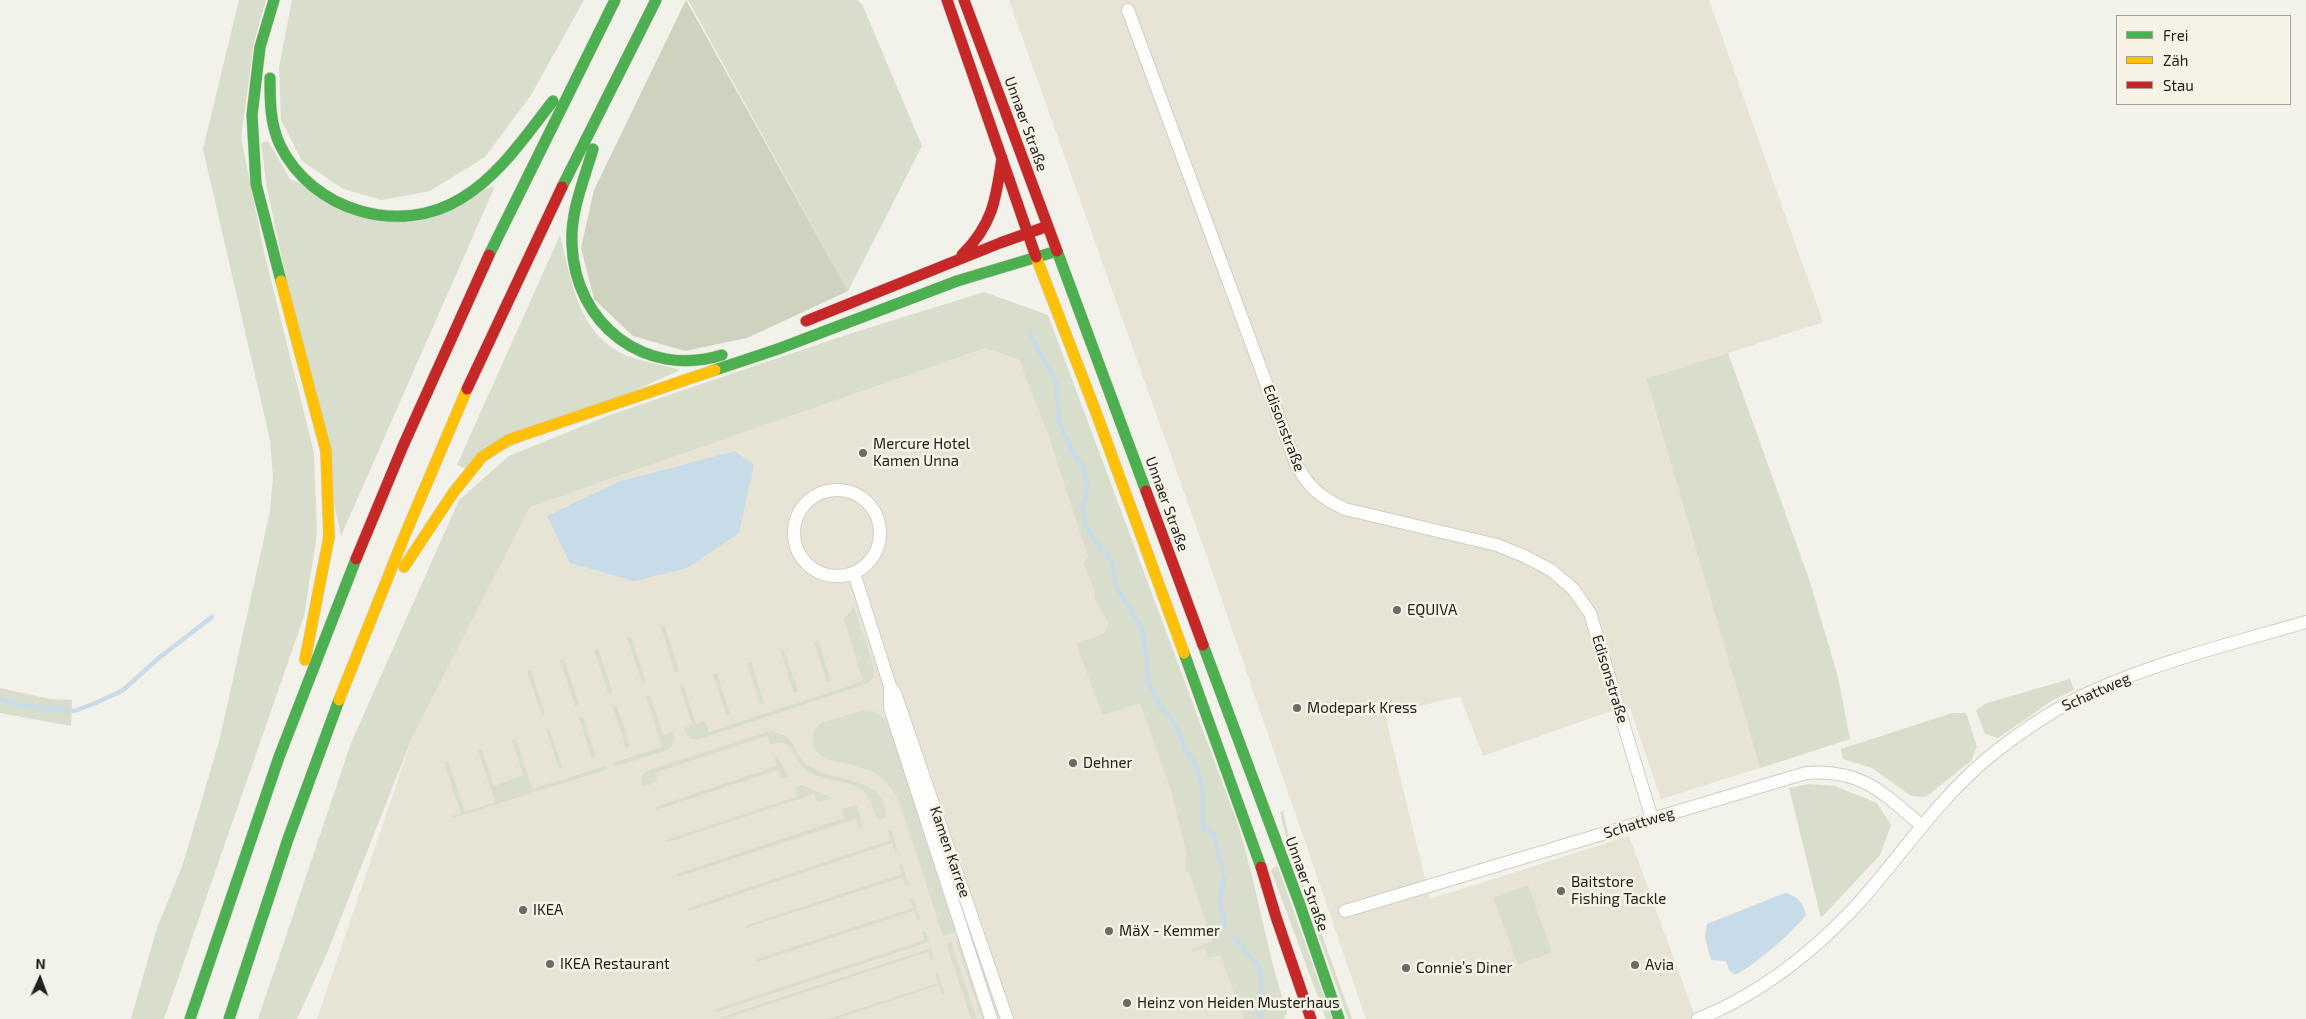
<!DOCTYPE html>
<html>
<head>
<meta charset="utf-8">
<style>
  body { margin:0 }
  #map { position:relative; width:2306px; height:1019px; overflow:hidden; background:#f2f1ea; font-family:"Exo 2",sans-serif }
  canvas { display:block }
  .legend { position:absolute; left:2116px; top:15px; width:175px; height:90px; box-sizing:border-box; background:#f6f3e6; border:1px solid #a19f96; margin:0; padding:6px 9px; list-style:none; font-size:15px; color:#22221d }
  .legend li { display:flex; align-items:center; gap:10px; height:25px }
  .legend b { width:25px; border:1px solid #a19f96 }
  .north { position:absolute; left:15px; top:954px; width:50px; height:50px; -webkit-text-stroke:4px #f6f3e6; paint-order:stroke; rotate:2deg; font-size:14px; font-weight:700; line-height:20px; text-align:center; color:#22221d }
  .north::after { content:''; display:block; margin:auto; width:18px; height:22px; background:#22221d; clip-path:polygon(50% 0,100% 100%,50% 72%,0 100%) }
</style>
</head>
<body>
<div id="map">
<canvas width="2306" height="1019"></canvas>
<ul class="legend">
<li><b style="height:6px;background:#4caf50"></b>Frei</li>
<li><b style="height:6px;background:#ffc107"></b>Zäh</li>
<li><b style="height:6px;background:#c62828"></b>Stau</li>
</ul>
<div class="north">N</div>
</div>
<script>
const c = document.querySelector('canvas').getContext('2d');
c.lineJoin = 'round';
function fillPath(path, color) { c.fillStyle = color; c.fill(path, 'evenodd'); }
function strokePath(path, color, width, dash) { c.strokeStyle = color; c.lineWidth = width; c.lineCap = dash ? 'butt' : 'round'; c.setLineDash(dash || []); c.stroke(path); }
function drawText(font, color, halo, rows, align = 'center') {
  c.font = font + ' "Exo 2",sans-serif'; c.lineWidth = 5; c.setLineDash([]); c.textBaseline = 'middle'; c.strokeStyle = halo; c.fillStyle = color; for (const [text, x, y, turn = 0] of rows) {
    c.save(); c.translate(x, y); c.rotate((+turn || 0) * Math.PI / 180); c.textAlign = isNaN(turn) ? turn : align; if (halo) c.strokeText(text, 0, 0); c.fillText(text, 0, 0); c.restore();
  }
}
fillPath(new Path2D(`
  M1009,0H1709L1823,322L1646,380L1760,768L1661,799L1630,708L1611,711L1483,756L1460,696L1385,715L1430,899L1629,836L1696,1019H1366L1206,554Z
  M986,348L1019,360L1283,1019H317L412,738L530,507Z`), '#e7e4d6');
fillPath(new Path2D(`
  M239,0H266L254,42L241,138L265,256L314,453L317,534L304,616L164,1019H131L157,928L183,864L220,738L270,511L273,477L270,440L203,149Z
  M292,0H584L531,95L485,157L430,191L382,200L343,189L302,161L281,120L279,68Z
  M688,0H857L862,4L922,146L848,291Z
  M268,141L290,179L383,222L495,186L341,536L267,188L261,143Z
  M560,235C571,279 577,330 621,353C637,361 663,365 680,370L464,468L457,465Z
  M984,292L1048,315L1236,819C1257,882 1265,948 1287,1011V1014L1284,1016L1285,1019H1244L1220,955L1209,958L1205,948L1193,952L1192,949L1212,942L1189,872L1186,871V852L1172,793L1140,703L1103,715L1076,644L1104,634L1109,624L1095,599L1094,589L1084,564L1088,556L1048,434L1019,360L986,348L530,507L412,738L327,953L297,1019H258L351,743L459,500L509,456L610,415L846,335Z
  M1728,353L1810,582L1838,677L1850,739L1760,768L1646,379Z
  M854,607L874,667L873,677L868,683L700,739H691L686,734L684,728L693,725L679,685L683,684L696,724L705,721L709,732L863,681L844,619Z
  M665,626L679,671L675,673L661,627Z
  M631,637L646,682L642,683L627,638Z
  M818,640L831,681L827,682L814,642Z
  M598,648L613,693L609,695L594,649Z
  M784,651L798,692L794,693L781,652Z
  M564,659L579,704L575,706L560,660Z
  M751,662L764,703L760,704L747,664Z
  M531,670L545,715L542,716L527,671Z
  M717,673L730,714L726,715L713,674Z
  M2070,679L2074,690L2053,700L1998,738L1985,734L1976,710L1987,703Z
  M0,688L50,699L72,700L71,726L0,713Z
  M650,695L663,735L672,732L674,739L672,746L667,750L614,767L613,763L662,747L646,696Z
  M617,706L630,746L626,748L613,707Z
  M866,710C880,710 887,722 893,733L957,931L943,936L900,804C877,749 828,775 813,746L814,730L822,722Z
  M1952,713H1966L1977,747L1971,761L1926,797L1911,796L1872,768L1843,759L1841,749Z
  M583,717L596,757L592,759L579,718Z
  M549,728L562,768L559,769L546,729Z
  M772,731L786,736C796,746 798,761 812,768C836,782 887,776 886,817L880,820L877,819C873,809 871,798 863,791C849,778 825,783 809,772C791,761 795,735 770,745L767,736L655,773L657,782L643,787L641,785L642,775L649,770L763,733Z
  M516,739L532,789L606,766L608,769L453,818L452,816L461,813L444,762L448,761L465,812L495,802L478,751L482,750L494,786L523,775L512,740Z
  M777,756L788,776L781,779L778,770L656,810L655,807L777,766L774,757Z
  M1809,784L1835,786L1877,803L1891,825L1880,855L1821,918L1789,788Z
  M802,785L832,798L818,803L814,794L666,843L665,840L798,796L795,787Z
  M855,805L857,806L863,826L859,827L856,819L678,877L676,874L844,818L842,809Z
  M1283,811L1292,851L1290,853L1280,812Z
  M891,830L898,851L895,852L892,843L689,911L688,908L891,840L888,831Z
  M1296,862L1352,1019H1348L1293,863Z
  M902,864L909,885L906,886L903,877L746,928L745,926L902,874L899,865Z
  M1276,866L1278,867L1332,1019H1326L1271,870Z
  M1528,885L1552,952L1518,965L1493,898Z
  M913,898L920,919L917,920L914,911L757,962L756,959L913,908L910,899Z
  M922,931L926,932L929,942L717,1012L716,1009L924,940Z
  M960,940L987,1019H982L956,941Z
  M951,942L977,1019H971L946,944Z
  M931,948L934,959L931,961L928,952L725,1019L719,1018Z
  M938,973L945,994H942L939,985L837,1019H828L938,983L935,974Z`), '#d9ddcc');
fillPath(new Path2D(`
  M686,0L848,291L747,338L685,351L633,336L594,299L581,248L594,190Z`), '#ced3c0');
fillPath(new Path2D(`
  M735,451L754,465L739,533L687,568L634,581L570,563L547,516L618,482Z
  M1785,893C1798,896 1803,903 1806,915C1792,933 1755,965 1735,975L1729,970L1726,961L1711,960L1705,938L1707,924Z`), '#c8dbe8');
strokePath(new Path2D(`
  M1029,333L1057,383L1059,422L1074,455L1085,470L1087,486L1083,508L1086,526L1096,543L1112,561L1117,588L1141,627L1147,657L1148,683L1158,702L1177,727L1186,751L1196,765L1202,785L1203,827L1214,836L1223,871
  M0,700L20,705L74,711L93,704L122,691L160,657L212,617
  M1224,878L1220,900L1225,927
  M1235,938L1260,968L1261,989L1257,1007L1261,1019`), '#c8dbe8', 4.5);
const street = new Path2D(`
  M1128,10L1296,464C1309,488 1320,497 1345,509L1497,545L1524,556L1551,570L1573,589L1590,613L1652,819
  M794 533a43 43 0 1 1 86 0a43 43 0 1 1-86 0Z
  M854,573L890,686L895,693L1007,1019
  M890,689V708L991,1019
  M1345,911L1806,773C1862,769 1882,792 1922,826
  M1698,1019C1758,995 1812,953 1856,906C1901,856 1937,800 1989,757C2020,732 2055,708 2091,692C2159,661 2234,643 2306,622`);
const fast = new Path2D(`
  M274,0L260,47L252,115L256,184L281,281
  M270,78C270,101 270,124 280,145C312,211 400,237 462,198C500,175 526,135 553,101
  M593,149C584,180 570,212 572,245C575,324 645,379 722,355
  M562,187L656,0
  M1057,251L1146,491
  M489,255L615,0
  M715,370L778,349L957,281L1057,251
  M1203,645L1300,905L1339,1019
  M1184,653L1261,867
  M190,1019L279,757L356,559
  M229,1019L288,839L339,700`);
const slow = new Path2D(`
  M1036,257L1094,407L1184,653
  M281,281L326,451L329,537L305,660
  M404,567L453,493L482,457L508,440L715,370
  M339,700L404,537L467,389`);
const jam = new Path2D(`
  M947,0L1036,257
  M964,0L1057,251
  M962,255C993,224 996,199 1002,158
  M806,321L1000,243L1048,226
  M467,389L562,187
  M1146,491L1203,645
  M356,559L403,446L489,255
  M1261,867L1276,917L1311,1019`);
strokePath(street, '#cfcec8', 14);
strokePath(fast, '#cfcec8', 12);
strokePath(slow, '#cfcec8', 12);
strokePath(jam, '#cfcec8', 12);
strokePath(street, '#fdfdfc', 12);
strokePath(fast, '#4caf50', 11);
strokePath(slow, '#ffc107', 11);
strokePath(jam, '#c62828', 11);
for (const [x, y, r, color] of [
  [863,453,5,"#6b6a65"],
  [1397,610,5,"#6b6a65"],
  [1297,708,5,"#6b6a65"],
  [1073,763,5,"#6b6a65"],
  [1561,891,5,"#6b6a65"],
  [523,910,5,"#6b6a65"],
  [1109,931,5,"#6b6a65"],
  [550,964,5,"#6b6a65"],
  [1635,965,5,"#6b6a65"],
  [1406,968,5,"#6b6a65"],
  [1127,1003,5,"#6b6a65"]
]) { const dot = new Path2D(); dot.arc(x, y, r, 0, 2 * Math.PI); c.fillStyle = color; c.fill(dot); strokePath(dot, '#f6f3e6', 2); }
drawText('15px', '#22221d', '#f6f3e6', [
  ["Unnaer Straße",1026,124,70],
  ["Edisonstraße",1284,428,69],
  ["Unnaer Straße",1167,504,70],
  ["Edisonstraße",1610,679,73],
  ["Schattweg",2096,692,-24],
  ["Schattweg",1639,823,-17],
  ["Kamen Karree",950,852,71],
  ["Unnaer Straße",1307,884,70]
]);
drawText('15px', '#22221d', '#f6f3e6', [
  ["Mercure Hotel",873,444],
  ["Kamen Unna",873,461],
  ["EQUIVA",1407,610],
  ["Modepark Kress",1307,708],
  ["Dehner",1083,763],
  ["Baitstore",1571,882],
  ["Fishing Tackle",1571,899],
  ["IKEA",533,910],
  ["MäX - Kemmer",1119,931],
  ["IKEA Restaurant",560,964],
  ["Avia",1645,965],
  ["Connie’s Diner",1416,968],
  ["Heinz von Heiden Musterhaus",1137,1003]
], 'left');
</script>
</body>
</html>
